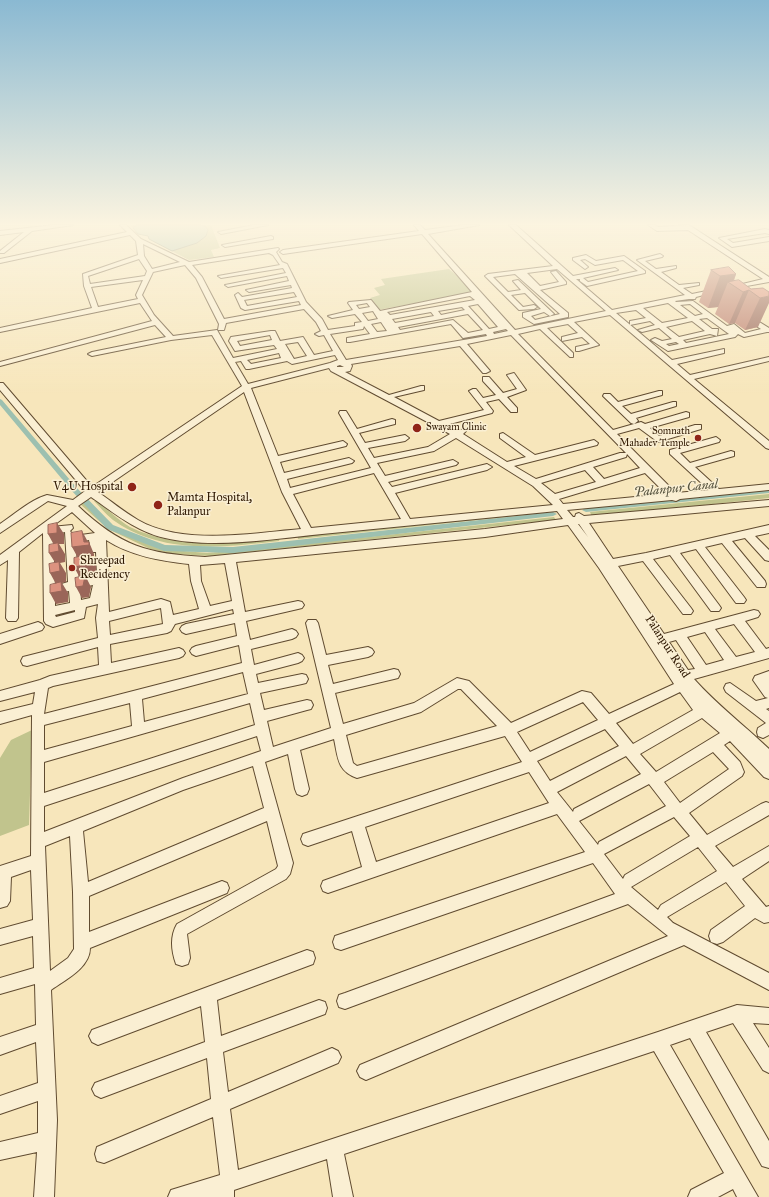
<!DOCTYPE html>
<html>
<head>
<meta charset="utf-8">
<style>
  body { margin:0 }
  canvas { display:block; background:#f7e6bb }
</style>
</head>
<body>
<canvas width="769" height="1197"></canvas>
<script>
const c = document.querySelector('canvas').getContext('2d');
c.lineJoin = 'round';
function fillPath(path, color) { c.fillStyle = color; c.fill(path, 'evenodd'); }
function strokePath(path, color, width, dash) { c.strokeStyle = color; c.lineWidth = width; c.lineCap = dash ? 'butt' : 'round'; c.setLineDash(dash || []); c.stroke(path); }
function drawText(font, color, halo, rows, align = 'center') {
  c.font = font + ' "IM FELL Great Primer",serif'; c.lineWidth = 3; c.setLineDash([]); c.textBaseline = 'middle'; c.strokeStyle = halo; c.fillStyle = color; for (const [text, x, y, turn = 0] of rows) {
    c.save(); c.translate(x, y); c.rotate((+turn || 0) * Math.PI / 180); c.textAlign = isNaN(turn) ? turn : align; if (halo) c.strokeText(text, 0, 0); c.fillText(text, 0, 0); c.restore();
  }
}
fillPath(new Path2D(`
  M130,225H211L220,248L211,250L214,257L189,260L149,239L148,236L138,234Z
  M449,269L475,292L378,310L370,298L380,295L374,288L385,285L381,279Z
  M769,494V498L592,517L590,512Z
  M97,500C107,509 118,520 130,527C177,550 230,542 280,538L279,541C226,547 164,555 116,522C108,517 101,508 94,501Z
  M83,502L110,528L160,549L207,553L266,548L554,517L556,520L211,556L175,554L150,549L108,529L80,504Z
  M551,509L553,512L298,539L297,535Z
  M32,730L29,825L0,836V758L11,740Z`), '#c1c48d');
const water = new Path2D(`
  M137,225H200L205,226L208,230L206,236L197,243L172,251L149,239L148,236L138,234L133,228Z`);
fillPath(water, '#9dc0b0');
strokePath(water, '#717c6a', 1);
fillPath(new Path2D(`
  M0,399L2,400L76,487L113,525L165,545L233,547L553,512L557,514L553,516L233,553L164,551L107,529L72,491L0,405Z
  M769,489V493L586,512L582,510L586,508Z`), '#9dc0b0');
const minor = new Path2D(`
  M54,225H73L32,231L4,253H0V251L24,232L0,235V231Z
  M120,225H126L141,239L189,262L278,248L279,249L276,252L282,262L287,264L306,302L322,319L328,330L355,326V323L362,322L355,314L332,318L328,316L353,310L348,303L349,302L371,300L380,311L472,292L422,234L283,254L280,252L283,250L419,231L414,225H420L425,230L463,225H479L428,234L515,330L606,311L557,269L527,273L540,286L559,282L551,272L556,271L566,282V284L540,290L568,313V317L534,324L523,317V313L541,309L525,293L511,295L523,307L534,305L537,307L534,309L519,310L485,276L488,274L553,266L509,225H516L573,276L615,268L618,270L583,278L588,282L638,271L623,260L595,265L585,259L580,260L588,267L585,269L573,260V258L586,255L596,261L624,256L645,271V273L587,286L580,281V279H576L612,310L685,295L637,260L660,254L663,256L662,257L645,261L656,269L676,266V268L661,272L679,285L699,283V285L683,288L692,294L716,289L719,291L696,297L695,299H689L675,301L676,302L693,301L727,326L734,324L745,333L761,329L745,319V315H748L769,328V332H767L744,337L738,334L735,337L668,351L651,340L655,338L662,341L672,339L659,328L642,332L638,330L655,325L650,321L630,325V321L646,318L636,310L616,313L672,360L724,349V353L677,364L690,375L769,357V361L694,379L769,441V449L766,448L610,315L574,322L599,345L579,351H576V347L590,344L582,337L562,341V337L578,333L568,324L547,328L573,353V357H570L540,329L518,334L613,430L641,422L645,424L686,412L689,413V417L650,428L659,436L695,425H701V429L658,442L639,428L617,434L676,493L709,490L670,454V450L716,437L720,440L719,442L680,453L690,463L731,451L734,452V456L695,467L719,489L769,484V490L680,499L676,501L672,500L567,510L573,517H575L576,514L579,513L584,516L769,500V506L589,523L613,559L646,553L769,525V533L755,536L769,550V561L765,560L745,538L732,541L765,581L766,584L765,587H757L722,543L705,547L744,597L746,600L744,603H736L696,549L680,553L719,605L721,608L719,611H711L670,555L653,559L691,608L693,611L691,614H683L643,561L618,566L664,634L754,610L758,611L760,614L758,617L745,621L766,649L769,648V658L694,679C717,705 744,725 769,749V779L764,777L730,741L724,745L740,762L744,772L742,776L689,813L707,835L761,804L766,802L769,803V815L715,846L733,867L769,846V861L742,879L766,907L769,906V922L764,923L755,918L723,942L717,944L711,942L709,936L711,930L745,906L726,882L667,917L673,923L769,973V990L684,945L366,1080L360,1077L357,1071L360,1065L668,936L628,904L345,1009L339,1007L337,1001L339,995L345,993L615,894L593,863L341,950L335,948L333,942L335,936L341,934L585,852L557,814L328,893L323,891L321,886L323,881L362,867L352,831L308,846L303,844L301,839L303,834L522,762L505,736L357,778C337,771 338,757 334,739L300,750L309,789L307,794L302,796L297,794L295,789L288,754L265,762L293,863L290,874L286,879L187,934L190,958L188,964L182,966L176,964C171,950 170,936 177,924L276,869L278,866L267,821L89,896V932L222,881L227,883L229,888L227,893L90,948C90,968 65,980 51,990L57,1120L54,1197H34L37,1152L0,1160V1142L38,1133V1101L0,1114V1096L38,1083L36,1042L0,1055V1037L36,1025L35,984L0,994V978L34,968L33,936L0,945V929L33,920L31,870L11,877L10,901L7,906L0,908V866L31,856L32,715L0,724V712L33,704L35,692L0,701V691L40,680L50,676L99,665L98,647L27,666L23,665L21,661L23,657L27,656L98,638L96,618L98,604L86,607L84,618L53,627L46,624L44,621L43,533L19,552L18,618L16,621H8L6,618L8,560L0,565V555L67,506L48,501L0,533V524C15,514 30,500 47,495L73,500L85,491L0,390V383H3L92,487L242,386L212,335L171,340L92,356L88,354L92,352L166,337L155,325L0,366V362L152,321L140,303L0,332V328L92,308L84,286L83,274L138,255L136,241L130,235L0,263V259L127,232ZM143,244L180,262L152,269L144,256ZM269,253L273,255L280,265L218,276L221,278L283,268L286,273L225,285L228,287L287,276L289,281L246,290L249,292L291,285L292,288L242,297L238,293L235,295L241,308L245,310L299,301L301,305L224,319L202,277L192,265ZM139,259L147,271L145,276L90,284L88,276ZM185,265L196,278L219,324L218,330H224L226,323L304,309L316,322L321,331L315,334L319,336L324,335L333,351L314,355L303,337L280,341L275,331H271L231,337L229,341L235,351L274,345L277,349L233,358L217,330L173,336L154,315L142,295L153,272ZM515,274L560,314L535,320L531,316L544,312L550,316L554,314L518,280L513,281L521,290L508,292L493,277ZM143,280L136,295L138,299L98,307L91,287ZM294,292L297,297L247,306L244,300ZM470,296L475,300L390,315L387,312ZM367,303L370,307L359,309L356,305ZM668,303L688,318L662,323L643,308ZM478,304L498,327L489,329L468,306ZM690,304L703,314L695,316L680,305ZM462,307L465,310L441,315L438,311ZM373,311L378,319L368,321L362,313ZM431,312L434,316L395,323L392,319ZM468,314L483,330L468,333L453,320L400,330L398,327ZM707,318L729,334L686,343L683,340L710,334L717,336L718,329H712L699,319ZM692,321L705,331L679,337L666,327ZM381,322L387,331L377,332L371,324ZM451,324L463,338L486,334L487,336L346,360L330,334L363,329L364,326L370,334L347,338V342H350ZM506,329L508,331L494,334L493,332ZM270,335L272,340L240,346L237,341ZM511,335L626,453H620L536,479L514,466L597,445L598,443L594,440L535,455L503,433L500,434V438L526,457L507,462L463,434L466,431L465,429L456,431L446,425L492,413L493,411L486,402L499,399L511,412H517V408L507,397L526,390L514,373L507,375L517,389L503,393L489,377H483V381L496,395L483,398L476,389H473L469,391L484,410L439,421L394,397L424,390V386H421L389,395L345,372L350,371L352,366L351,364L460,346L483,373H486L490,371L467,344ZM298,342L307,356L294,359L285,344ZM676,342L679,344L669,346L666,344ZM279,353L281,358L251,364L247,360ZM335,355L338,360L330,363L248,384L235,362L241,361L246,369H249L287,361L292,364ZM340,365L344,367H337V366ZM329,368L331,371L450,434L428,447L374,458L368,448L405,441L409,438L405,435L365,443L359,433L395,424V420L392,419L357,429L346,411H340L339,413L371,468L290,488L287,479L352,463L354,461L349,458L284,473L280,462L346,446L347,444L343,441L278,456L251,388ZM244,392L282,492L301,529C252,533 183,546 138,520C124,512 111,501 98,492ZM456,438L533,486L553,505L410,519L395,493L487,470L492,467L487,464L392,487L388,482L456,465L458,463L453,460L385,476L377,463L434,451ZM627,454L640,468L604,479L593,467L626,457ZM585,470L596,482L555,494L541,483ZM374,473L401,519L311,528L293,494ZM645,473L666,494L563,504L559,499ZM91,497C114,513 137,532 165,538C211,549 274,539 322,534C401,526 479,519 557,511L563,519L485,529L205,557C148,554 120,546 78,506ZM72,512L95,533L74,536L70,531L73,528L72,525L51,527ZM578,524H579L588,537ZM568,525L599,568L674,684L609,714L591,693L582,691L511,723L469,681L457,678L414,703L343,724L335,693L394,679L398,678L400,674L398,670L394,669L333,684L328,665L368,657L372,655L374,652L372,649L368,647L326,655L318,623L316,620H308L306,623L331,728L273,747L267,721L307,710L311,709L313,705L311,701L307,700L264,710L260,693L302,684L306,683L308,679L306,675L302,674L258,683L256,674L298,663L302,661L304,658L302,655L298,653L254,665L251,649L292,639L296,637L298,634L296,631L292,629L250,640L246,621L298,609L302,608L304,605L302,602L298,601L245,612L236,562L485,537ZM65,532L68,582L55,586L53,535ZM89,540L91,552H96L97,576L79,580L75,543ZM106,540C131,556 161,561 189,564L191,581L199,609L173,615L170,602L161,599L109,612ZM225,563L232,601L210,606L201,581L200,565ZM97,584L93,585L90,598L81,600L80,588ZM69,591L70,603L55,606V594ZM161,608L163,624L110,635L109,621ZM233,609L234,614L186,624L182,626L180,629L182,632L186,634L235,623L237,636L196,646L192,648L190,651L192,654L196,656L239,645L242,663L44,714L48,688L53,686L179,658L183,656L185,653L183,650L179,648L111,663L110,644L167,633L171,631L175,624ZM75,610V612L56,617L55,615ZM734,624L755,652L736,657L715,629ZM705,632L724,660L706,665L687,637ZM676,640L695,669L688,670L669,642ZM243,672L248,694L144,722L142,699ZM458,689H461L497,726L357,766L353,763L346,735L421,712ZM680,692L693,710L633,744L616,723ZM583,702L598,720L530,752L517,732ZM130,703L132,726L44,750V725ZM250,703L255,725L44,793V762ZM702,718L720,733L656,772L640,754ZM605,729L619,746L550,781L537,761ZM257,736L261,751L183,778L44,832V806ZM713,752L729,769L680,803L664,782ZM626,756L641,774L574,809L573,812L557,792ZM253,766L264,808L88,882L83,831L183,790ZM529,772L549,803L376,862L365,827ZM649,784L666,806L599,842L598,845L579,821ZM674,817L690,836L625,875L623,879L604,854ZM70,836L73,892L74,949L68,958L50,971L45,846ZM698,847L717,871L661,905L658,910L631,887Z
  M254,225H268L221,234L218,232Z
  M648,225H655L658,227L689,225L769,277V282L730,289V287L763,279L688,230L657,231Z
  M765,229L769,230V234L765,233L727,239L733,243L769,237V241L732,247L719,238Z
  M271,236L273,237V239L225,247L222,245Z
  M659,391H662V395L622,406L631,414L673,402H676V406L636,418L638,421L634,424L631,423L603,396L604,394H610L618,402Z
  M38,622L42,624L44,627L42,630L0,644V634Z
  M769,671V708L766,709L769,711V735L763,738L758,736L757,732L758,728L766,723L726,692L724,688L726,684L730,683L756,701L768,698L765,697L753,680L755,676Z
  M307,950L313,952L315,958L313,964L217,1000L221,1036L319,1000L325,1002L327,1008L325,1014L223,1052L228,1092L332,1048L338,1051L341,1057L338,1063L230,1109L238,1170L658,1032L737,1005L769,1008V1024L753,1023L769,1048V1073L763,1070L733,1023L706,1032L769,1141V1168L762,1166L690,1038L670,1045L758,1197H737L733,1189L718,1197H688L691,1190L724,1173L654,1051L344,1154L353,1197H333L327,1159L234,1190V1197H168L171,1190L220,1175L213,1117L104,1163L97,1161L95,1154L97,1147L211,1099L207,1058L101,1098L95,1095L92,1089L95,1083L205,1042L201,1006L98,1045L92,1042L89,1036L92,1030Z`);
strokePath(minor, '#604b30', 2);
fillPath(minor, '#faefd3');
fillPath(new Path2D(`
  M711,270L736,274L734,281L751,289L763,288L758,327L745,330L735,323L729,324L715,314L718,307L708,308L699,302Z`), '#bd7e6d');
fillPath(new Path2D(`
  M736,274L732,284L728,282L718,307L708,308L720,276Z
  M749,290L735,323L729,324L743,292Z
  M769,296V303L758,327L745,330L760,298Z
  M57,523L64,534V544H59L65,554V562L60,563L66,573V582L62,583L68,593V602L56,604L50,593L56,584L50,573L56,564L49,553L54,545L48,534Z
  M82,531L88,542V545L89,542L94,554V556H91L96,565V575L86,577L91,587L89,597L82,598L76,587L80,578L74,567L78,558L72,547L84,542Z`), '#9a6659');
const building = new Path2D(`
  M729,267L736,274L720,276L711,270Z
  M739,280L751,289L763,288L769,292V296L760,298L749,290L743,292L728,282Z
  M57,523V533L48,534V525Z
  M82,531L84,542H89V545L72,547L71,533Z
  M58,543L59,551L49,553V545Z
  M90,554V564L74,567V558Z
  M59,562L60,571L50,573L49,564Z
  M85,576L83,586L76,587L75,578Z
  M61,582L62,591L50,593V585Z`);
fillPath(building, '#dc927f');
strokePath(building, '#9a6659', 1);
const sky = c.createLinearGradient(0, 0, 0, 393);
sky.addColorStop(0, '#8ab9d2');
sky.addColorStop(0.57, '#fbf4e0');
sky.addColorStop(1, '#fbf4e000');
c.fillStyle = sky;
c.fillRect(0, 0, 769, 393);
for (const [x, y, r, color] of [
  [417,428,5,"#8f2418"],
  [698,438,4,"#8f2418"],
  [132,487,5,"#8f2418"],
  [158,505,5,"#8f2418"],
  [72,568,4,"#8f2418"]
]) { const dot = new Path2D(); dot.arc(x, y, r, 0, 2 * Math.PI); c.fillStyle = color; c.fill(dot); strokePath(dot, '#faefd3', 1.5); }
drawText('10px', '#2e1701', '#faefd3', [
  ["Swayam Clinic",426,428],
  ["Somnath",690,432,"right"],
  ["Mahadev Temple",690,444,"right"]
], 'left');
drawText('12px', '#2e1701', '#faefd3', [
  ["V4U Hospital",123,487,"right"],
  ["Mamta Hospital,",167,498],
  ["Palanpur",167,512],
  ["Shreepad",80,561],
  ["Recidency",80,575]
], 'left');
drawText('12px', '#2e1701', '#faefd3', [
  ["Palanpur Road",667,647,57]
]);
drawText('italic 13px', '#55523e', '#faefd3', [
  ["Palanpur Canal",676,489,-6]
]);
</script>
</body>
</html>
